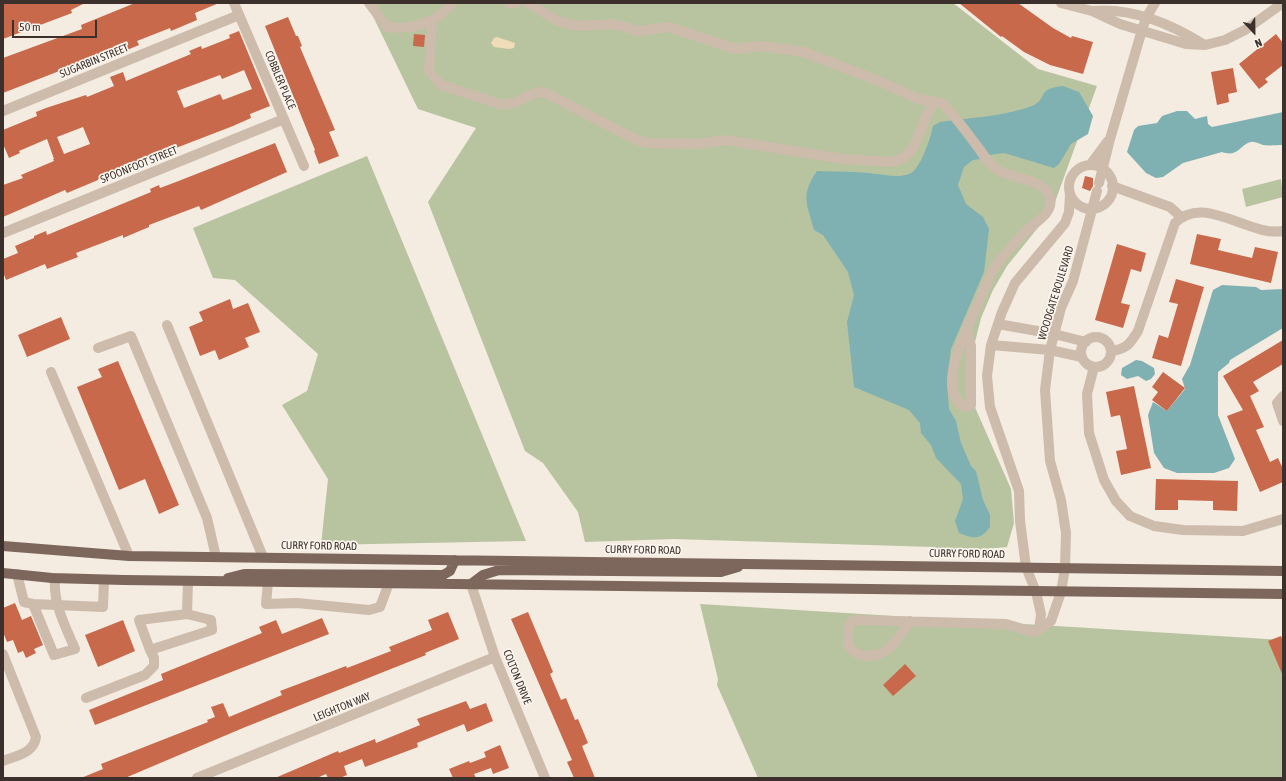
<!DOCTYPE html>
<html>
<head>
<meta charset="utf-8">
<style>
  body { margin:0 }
  #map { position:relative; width:1286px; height:781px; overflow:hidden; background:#f4ebe1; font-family:"Asap Condensed",sans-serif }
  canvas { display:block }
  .frame { position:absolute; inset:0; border:4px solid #3b302b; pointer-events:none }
  .north { position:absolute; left:1234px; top:12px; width:40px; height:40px; -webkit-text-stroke:3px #fbf5ee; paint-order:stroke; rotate:158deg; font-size:11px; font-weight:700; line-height:16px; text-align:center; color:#3b302b }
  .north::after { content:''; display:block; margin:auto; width:14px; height:18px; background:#3b302b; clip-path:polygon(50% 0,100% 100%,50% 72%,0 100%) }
  .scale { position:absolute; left:12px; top:20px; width:85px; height:18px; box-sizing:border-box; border:2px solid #3b302b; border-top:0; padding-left:5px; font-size:12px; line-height:14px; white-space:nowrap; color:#3b302b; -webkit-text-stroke:3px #fbf5ee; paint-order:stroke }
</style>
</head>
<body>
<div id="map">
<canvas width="1286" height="781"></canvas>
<div class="frame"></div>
<div class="north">N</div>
<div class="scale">50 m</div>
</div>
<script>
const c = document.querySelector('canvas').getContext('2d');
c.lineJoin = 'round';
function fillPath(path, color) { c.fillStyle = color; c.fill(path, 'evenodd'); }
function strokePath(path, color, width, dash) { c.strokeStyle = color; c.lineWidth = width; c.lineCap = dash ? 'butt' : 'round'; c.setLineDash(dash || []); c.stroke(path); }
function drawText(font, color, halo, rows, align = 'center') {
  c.font = font + ' "Asap Condensed",sans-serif'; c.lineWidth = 3.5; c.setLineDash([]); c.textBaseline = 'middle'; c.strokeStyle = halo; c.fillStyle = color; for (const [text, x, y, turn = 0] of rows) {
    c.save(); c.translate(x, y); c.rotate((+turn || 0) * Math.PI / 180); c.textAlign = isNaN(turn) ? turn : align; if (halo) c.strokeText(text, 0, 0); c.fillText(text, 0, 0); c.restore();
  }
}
fillPath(new Path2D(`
  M362,3H953L1038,69L1097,86L1055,202L1049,214L1007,266L993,290L981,318L973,350L974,405L1011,489L1014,523L1007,547L949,552L934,547L673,539L585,542L578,512L543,463L525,451L428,202L476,128L418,109L367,4Z
  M367,156L526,541L321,545L328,479L282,405L307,391L318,354L235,280L213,278L193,228Z
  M1281,179L1283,197L1246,207L1242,189Z
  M700,604L1283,640V778H758L717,685L718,679Z`), '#b8c4a0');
fillPath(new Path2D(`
  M497,37L515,43L514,48L509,49L494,47L491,43L494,38Z`), '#efdcb8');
fillPath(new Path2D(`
  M1063,86L1079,92L1093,116L1088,134L1071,144L1059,164L1054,168L1004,153L989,155L981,159L973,160L964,167L958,185L966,204L983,217L989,229L984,272L951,349L947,382L949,409L956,421L961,443L971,466L976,471L983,500L990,515V527C980,540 974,539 959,533L955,521L963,499L961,484L936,458L931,445L921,433L920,423L909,410L854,387L847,322L854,295L848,272L823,235L814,230C807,203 800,196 817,171C836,172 857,171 876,174C887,175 898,178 909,174C920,171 931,137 933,126L940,122C967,118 1009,116 1034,105C1047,99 1037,88 1063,86Z
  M1177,111H1187L1195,119L1207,116L1208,124L1212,127L1283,112V145C1277,145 1269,146 1263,145C1259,144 1255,141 1251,142C1241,143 1239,158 1222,152L1183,163L1163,177L1156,178L1146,173L1127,152L1134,130L1138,126L1157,123L1162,116Z
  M1222,285L1256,287L1261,290L1283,289V328L1230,360L1229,363L1218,372V415L1235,459L1229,468L1214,473H1177L1164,468L1154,453L1148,415L1153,402L1167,411L1185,389L1182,379L1190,365L1213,290Z
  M1136,360L1142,361L1154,368L1155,374L1151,379L1146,381L1138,376L1127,379L1121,375L1122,368Z`), '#7fb0b2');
fillPath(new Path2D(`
  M3,3H85L71,10L72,13L3,39Z
  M135,3H219L195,13L197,20L171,31L170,28L137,41L139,45L115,55L113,50L3,93V58L82,29L81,25Z
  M959,3H1018L1053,28L1071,38L1072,36L1093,42L1083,74L1050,65L1024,52L1002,36L1001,37Z
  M288,17L296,36H298L302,46L300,47L335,130L329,132L339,156L319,164L314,151L315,150L265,26Z
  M239,31L270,106L250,114L251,118L233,126L163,153L162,151L139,161L140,163L98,179V180L67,193L65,190L3,217V185L23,178L21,175L54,161L53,159H54L47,139L19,151L20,153L9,158L3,144V130L37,116L36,112L46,108L86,95L87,97L114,86L110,77L123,72L126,81L191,54L189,51L201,46L202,49L230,38L229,35ZM244,70L252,89L223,100L220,94L184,108L177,91L220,75L222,79ZM83,127L90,144L64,154L57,137Z
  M414,34L425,35L424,47L413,46Z
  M1276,34L1283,43V65L1265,79L1268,82L1259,89L1239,64Z
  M1233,68L1237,92L1228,94L1229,102L1217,105L1211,72Z
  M275,143L287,172L201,210L199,206L149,225V227L123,238V235L76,253L78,257L65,262L47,269L45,264L6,280L3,272V259L18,253L15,246L34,238V236L46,231L47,235L151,192L150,189L159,185L160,188L176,182Z
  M1085,176L1093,178V186L1090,191L1082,188Z
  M1197,234L1221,239L1218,250L1252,258L1255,247L1278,252L1271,283L1190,264Z
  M1117,244L1146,253L1141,272L1131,269L1121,303L1130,305L1123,328L1095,320Z
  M1176,279L1204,287L1181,366L1152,358L1159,335L1168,338L1178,304L1169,302Z
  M230,299L233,309L248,303L260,332L245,338L249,347L219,360L215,350L200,356L189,327L203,321L199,312Z
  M61,317L70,339L27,357L18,335Z
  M1283,340V364L1253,382L1259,391L1250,396L1264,427L1256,430L1270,462L1278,458L1283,469V482L1260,492L1227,416L1243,410L1223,376Z
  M118,361L179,505L159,514L145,479L119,490L77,387L102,377L98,369Z
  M1163,372L1185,388L1167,411L1152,400L1158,392L1152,387Z
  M1134,386L1151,468L1121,475L1116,451L1127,449L1120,415L1111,417L1106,392Z
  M1156,479L1238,481L1237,511L1213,510V501L1178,500V510H1155Z
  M15,603L22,620L31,616L43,645L34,649L36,653L26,658L23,651L18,653L13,640L7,642L3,632V608Z
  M448,612L459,639L425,653L426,655L243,728L125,778H81L103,769L101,764L208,722L207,720L215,717L211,707L223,703L229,717L282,695L280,691L346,666L347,668L391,651L389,647L432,630L428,620Z
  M528,612L553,672L550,674L561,700L566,698L575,720L578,719L588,743L582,746L595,778H574L567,762L572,760L511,619Z
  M322,618L329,634L95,725L89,710L163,680L161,674L262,633L259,627L276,620L282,634Z
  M123,620L135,651L98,667L85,635Z
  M1281,636L1283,641V676L1268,641Z
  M905,664L916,676L893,696L883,685Z
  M466,701L470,709L486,703L493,721L467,732L464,724L417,743L418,747L365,767L362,759L344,766L347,775L340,778H328L326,774L317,778H275L338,751L339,753L375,739L376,743L420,725L417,719Z
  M500,745L509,768L493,774L491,768L474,774L476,778H453L449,769L469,761L470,763L486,757L484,752Z`), '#c8694b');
strokePath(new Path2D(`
  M234,3L304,166
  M369,3L387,27C413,30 435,24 453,3
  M509,3H516
  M528,3L558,21L577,26L614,24L638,31L669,27L736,49L762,46L804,52L879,81L918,99L942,103C956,117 968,134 980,150C985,157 990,166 998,170C1011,179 1045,178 1050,197C1054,214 1035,222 1025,232C1016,242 1005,253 997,264C989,275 984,290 979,302C969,323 933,392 965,407L971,405V346L967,328
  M1061,3L1092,11L1120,24L1186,44L1205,45L1225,40L1245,30L1283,3
  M1092,11C1132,7 1171,24 1203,44
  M432,22L429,71L441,85L500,104C522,106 525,92 544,92L635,139L647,143L696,144L726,140L843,159L892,162L905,157L915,145L927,114L935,102
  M3,111L239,15
  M1090,165L1108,141
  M1069 187a22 22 0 1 1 44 0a22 22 0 1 1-44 0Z
  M1099,183L1110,139L1142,30L1146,18L1155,3
  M1112,186L1170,207L1181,217
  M3,233L284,119
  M998,324L1054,334L1086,342
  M167,325L263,557
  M1081 352a15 15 0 1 1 30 0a15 15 0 1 1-30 0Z
  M991,345L1050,350L1082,357
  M98,348L131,336L207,518L216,557
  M1111,351C1127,349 1130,344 1138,331L1175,223C1205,193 1248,237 1283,231
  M1094,367L1087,394L1089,433L1104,480L1116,501L1130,516L1154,526L1183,530L1243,531L1283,519
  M51,372L129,556
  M1283,396L1277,403L1283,421
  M17,574L24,602L33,604L103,607L104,580
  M268,582L266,604L297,603L369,610L380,607L389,583
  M471,584L495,657L545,778
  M33,604L54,655L75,649C65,625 53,604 55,578
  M187,614L139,620L150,650L212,630L211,620L187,614L188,581
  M910,621C898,639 889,657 865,656C857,655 852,651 848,644L849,626L851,622L855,620L1006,624L1033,632L1039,630L1051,621L1061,592L1065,568L1066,533L1061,500L1050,461L1045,390L1050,350L1061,308L1073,281L1097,191
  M1039,630L1041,614L1036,592L1026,567L1020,521L1019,491L990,407L987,376L991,345L1002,312L1015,283L1065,223L1069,212L1070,194
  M3,654L36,737C34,753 16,756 3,761
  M86,698L145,675L154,666V658L150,650
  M197,778L495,657`), '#cdbbac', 10);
strokePath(new Path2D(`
  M3,546L129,556L1283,571
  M3,573L52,578L124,580L1283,594
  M228,578L244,574L443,575L450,571L455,560
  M471,584L483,575L499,570L721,572L738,567`), '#7d675c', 10);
drawText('11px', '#3b302b', '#fbf5ee', [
  ["SUGARBIN STREET",94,61,-22],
  ["COBBLER PLACE",280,80,67],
  ["SPOONFOOT STREET",139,165,-22],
  ["WOODGATE BOULEVARD",1056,293,-73],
  ["CURRY FORD ROAD",319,546,1],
  ["CURRY FORD ROAD",643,550,1],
  ["CURRY FORD ROAD",967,554,1],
  ["COLTON DRIVE",517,677,68],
  ["LEIGHTON WAY",342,707,-22]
]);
</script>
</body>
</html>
